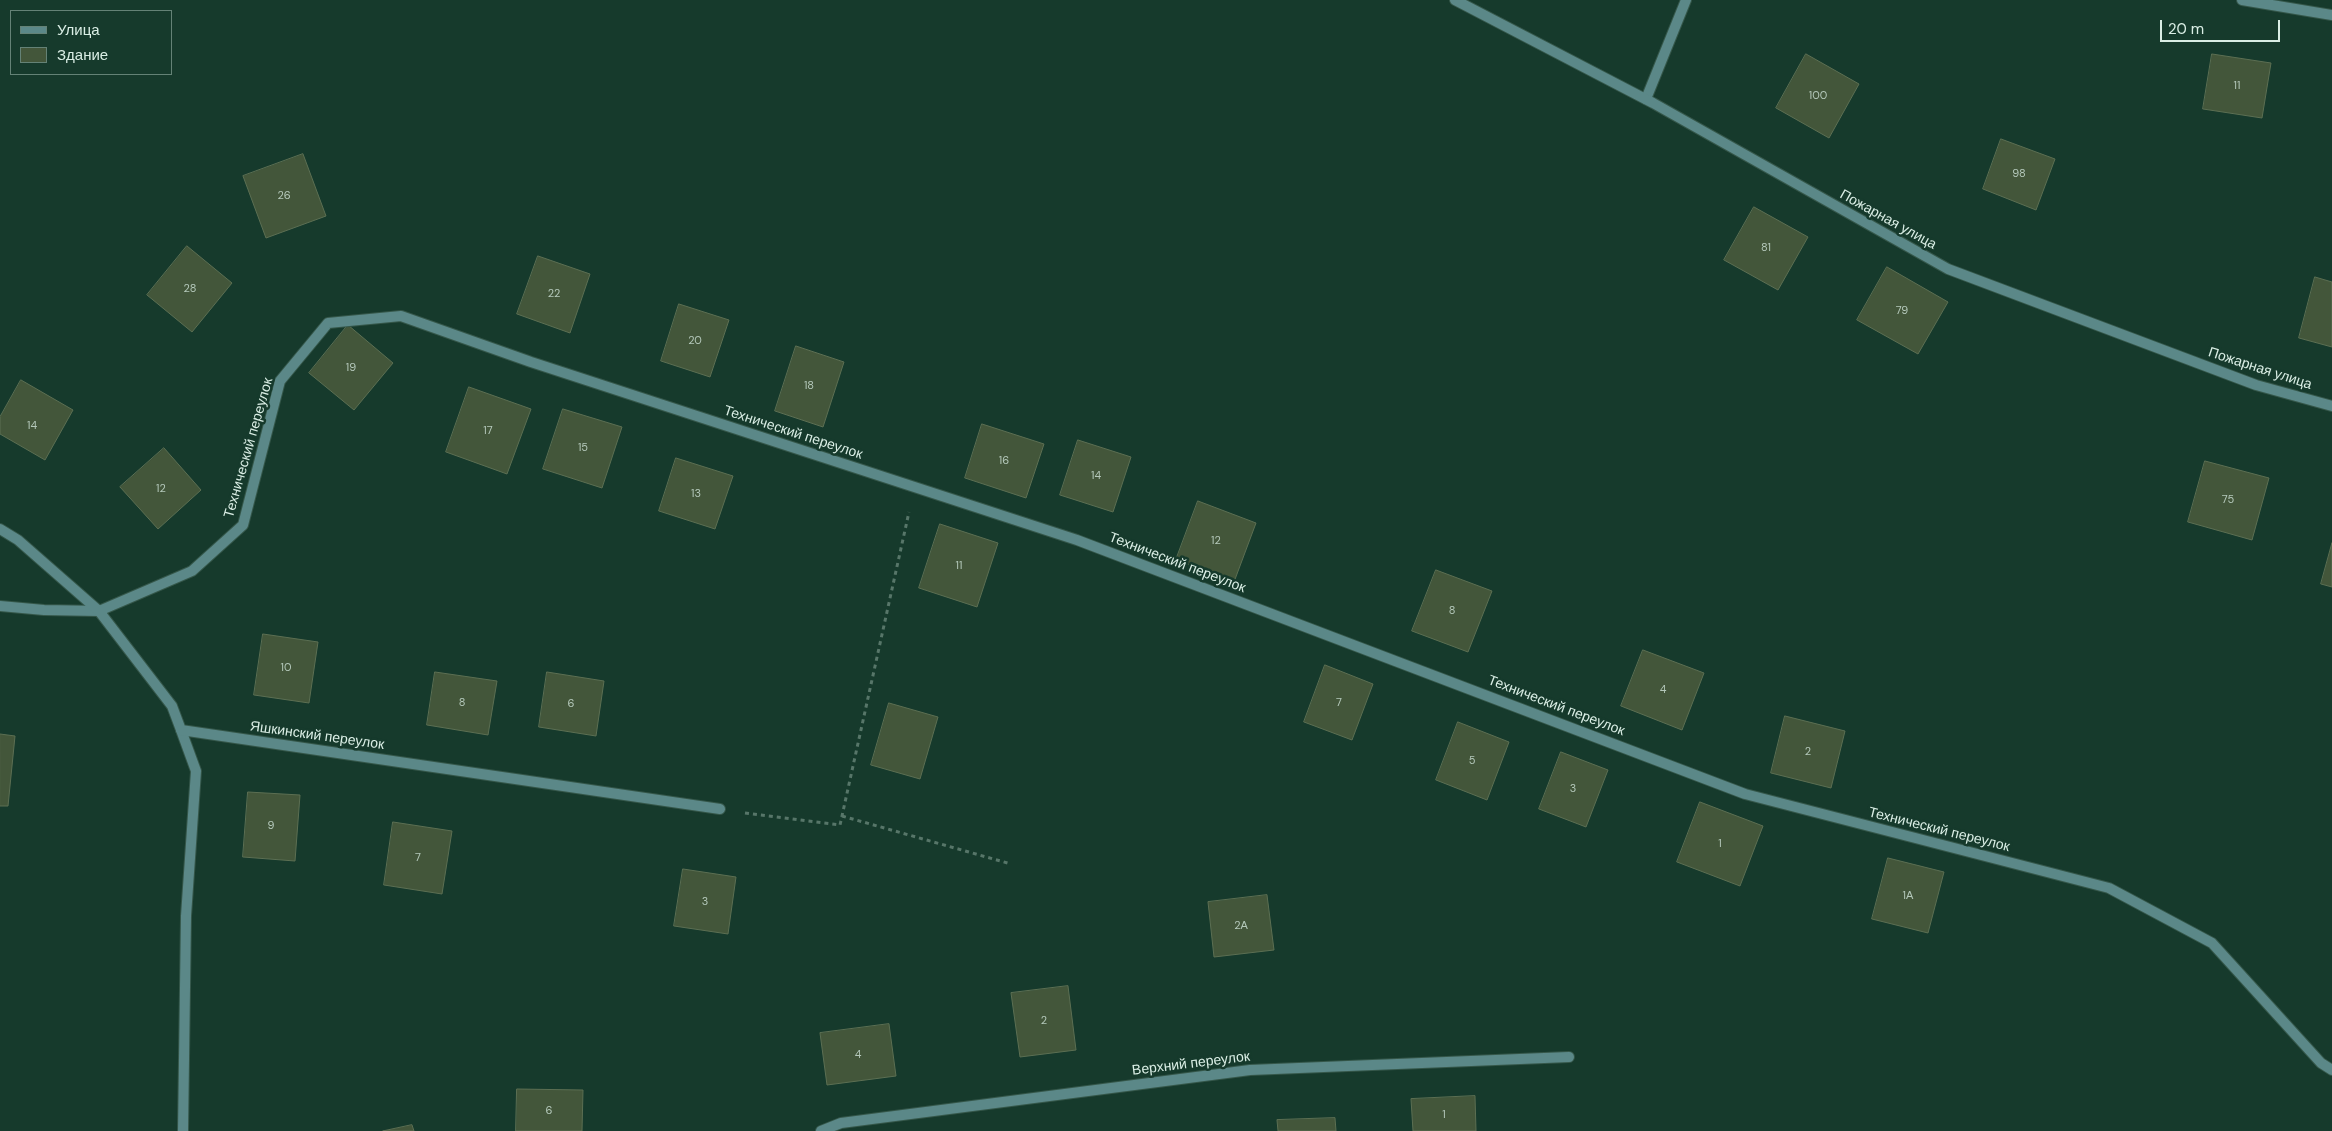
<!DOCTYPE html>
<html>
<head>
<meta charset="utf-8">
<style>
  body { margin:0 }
  #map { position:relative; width:2332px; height:1131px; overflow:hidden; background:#163a2c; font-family:"DM Sans",sans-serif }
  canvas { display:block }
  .legend { position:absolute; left:10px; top:10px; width:162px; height:65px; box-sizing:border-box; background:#163a2c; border:1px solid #648276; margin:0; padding:6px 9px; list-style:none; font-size:15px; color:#daeee5 }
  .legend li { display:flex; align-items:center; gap:10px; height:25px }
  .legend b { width:25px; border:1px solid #648276 }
  .scale { position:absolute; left:2160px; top:20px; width:120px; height:22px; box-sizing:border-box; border:2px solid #daeee5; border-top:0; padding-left:6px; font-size:15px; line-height:18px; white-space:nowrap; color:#daeee5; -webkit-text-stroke:4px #163a2c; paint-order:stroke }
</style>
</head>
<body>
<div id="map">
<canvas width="2332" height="1131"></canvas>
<ul class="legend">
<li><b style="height:6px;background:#5b8888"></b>Улица</li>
<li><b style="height:14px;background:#43563a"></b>Здание</li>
</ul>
<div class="scale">20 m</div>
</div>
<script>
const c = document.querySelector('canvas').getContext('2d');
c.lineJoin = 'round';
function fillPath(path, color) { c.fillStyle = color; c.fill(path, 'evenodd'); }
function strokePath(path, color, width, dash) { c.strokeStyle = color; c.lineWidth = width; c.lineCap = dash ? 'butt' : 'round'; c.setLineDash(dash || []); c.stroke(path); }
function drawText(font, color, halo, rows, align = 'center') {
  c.font = font + ' "DM Sans",sans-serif'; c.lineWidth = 5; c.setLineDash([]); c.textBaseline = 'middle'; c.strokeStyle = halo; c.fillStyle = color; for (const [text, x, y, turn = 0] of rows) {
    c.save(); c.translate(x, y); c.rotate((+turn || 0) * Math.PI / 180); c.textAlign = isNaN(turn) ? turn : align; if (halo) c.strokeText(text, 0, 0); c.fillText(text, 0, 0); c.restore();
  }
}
const building = new Path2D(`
  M1806,54L1859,84L1829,138L1776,108Z
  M2212,54L2271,63L2262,118L2203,109Z
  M2001,139L2055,159L2036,210L1983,189Z
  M303,154L326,216L266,238L243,176Z
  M1754,207L1808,237L1778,290L1724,260Z
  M187,246L232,283L192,332L147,295Z
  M538,256L590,274L570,333L517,314Z
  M1887,267L1948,302L1918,354L1857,320Z
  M2315,277L2332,282V347L2299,338Z
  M679,304L729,320L710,377L661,361Z
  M348,325L393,363L354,410L309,373Z
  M796,346L844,362L823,427L775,411Z
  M21,380L73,410L45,460L0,434V417Z
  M469,387L531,409L507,474L446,452Z
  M563,409L622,427L602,488L543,469Z
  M982,424L1044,444L1026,498L965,478Z
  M1078,440L1131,457L1113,512L1060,495Z
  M164,448L201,490L158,529L120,487Z
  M676,458L733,476L715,529L659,511Z
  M2205,461L2269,478L2252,540L2188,522Z
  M1198,501L1256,523L1234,582L1176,560Z
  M940,524L998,543L977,607L919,588Z
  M2332,543V587L2321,584Z
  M1436,570L1492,591L1468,652L1412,631Z
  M263,634L318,642L309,703L254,695Z
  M1643,650L1704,673L1682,730L1621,706Z
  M1325,665L1373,684L1352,740L1304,722Z
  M435,672L497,681L488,735L427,725Z
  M547,672L604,681L596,736L539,727Z
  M889,703L938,717L920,779L871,765Z
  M1785,716L1845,731L1831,788L1771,773Z
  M1458,722L1509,742L1487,800L1436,780Z
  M0,734L15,736L8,806H0Z
  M1561,752L1608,770L1586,827L1539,809Z
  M248,792L300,795L295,861L243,857Z
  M1700,802L1763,826L1740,886L1677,862Z
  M393,822L452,831L442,894L384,885Z
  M1888,858L1944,872L1928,933L1872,919Z
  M683,869L736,877L728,934L674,926Z
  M1267,895L1274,950L1214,957L1208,902Z
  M1068,986L1076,1050L1020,1057L1011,993Z
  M889,1024L896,1076L827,1085L820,1033Z
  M517,1089L583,1090L582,1131H516Z
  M1475,1096L1476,1131H1413L1411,1099Z
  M1335,1118L1336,1131H1278L1277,1120Z
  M412,1125L414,1131H383Z`);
fillPath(building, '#43563a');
strokePath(building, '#5c6f53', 1);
const lane = new Path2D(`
  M1646,99L1686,0
  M0,606L44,610L99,611
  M181,730L196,771L186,916L183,1131`);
const street = new Path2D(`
  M1455,0L1653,103L1948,269L2256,385L2332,406
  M2242,0L2332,15
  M0,529L18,540L99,611L172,706L181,730L720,809
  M99,611L192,571L243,525L280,381L328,323L401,316L531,362L1077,540L1745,794L2109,888L2212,943L2321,1063L2332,1070
  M821,1131L841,1123L1250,1070L1569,1057`);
strokePath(lane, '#35574a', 12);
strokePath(street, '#35574a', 12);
strokePath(new Path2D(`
  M745,813L840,825L909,512
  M842,816L1011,864`), '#577669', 3, [4, 4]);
strokePath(lane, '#5b8888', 10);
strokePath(street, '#5b8888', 10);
drawText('11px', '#b4c8ba', null, [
  ["11",2237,86],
  ["100",1818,96],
  ["98",2019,174],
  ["26",284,196],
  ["81",1766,248],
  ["28",190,289],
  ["22",554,294],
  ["79",1902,311],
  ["20",695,341],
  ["19",351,368],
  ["18",809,386],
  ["14",32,426],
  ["17",488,431],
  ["15",583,448],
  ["16",1004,461],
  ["14",1096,476],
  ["12",161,489],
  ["13",696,494],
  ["75",2228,500],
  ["12",1216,541],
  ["11",959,566],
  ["8",1452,611],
  ["10",286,668],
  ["4",1663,690],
  ["8",462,703],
  ["7",1339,703],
  ["6",571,704],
  ["2",1808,752],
  ["5",1472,761],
  ["3",1573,789],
  ["9",271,826],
  ["1",1720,844],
  ["7",418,858],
  ["1А",1908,896],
  ["3",705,902],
  ["2А",1241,926],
  ["2",1044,1021],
  ["4",858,1055],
  ["6",549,1111],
  ["1",1444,1115]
]);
drawText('14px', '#daeee5', '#163a2c', [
  ["Пожарная улица",1888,220,29],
  ["Пожарная улица",2260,369,18],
  ["Технический переулок",793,433,18],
  ["Технический переулок",249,448,-74],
  ["Технический переулок",1177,563,21],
  ["Технический переулок",1556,706,21],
  ["Яшкинский переулок",317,736,8],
  ["Технический переулок",1939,830,14],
  ["Верхний переулок",1191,1064,-7]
]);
</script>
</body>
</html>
